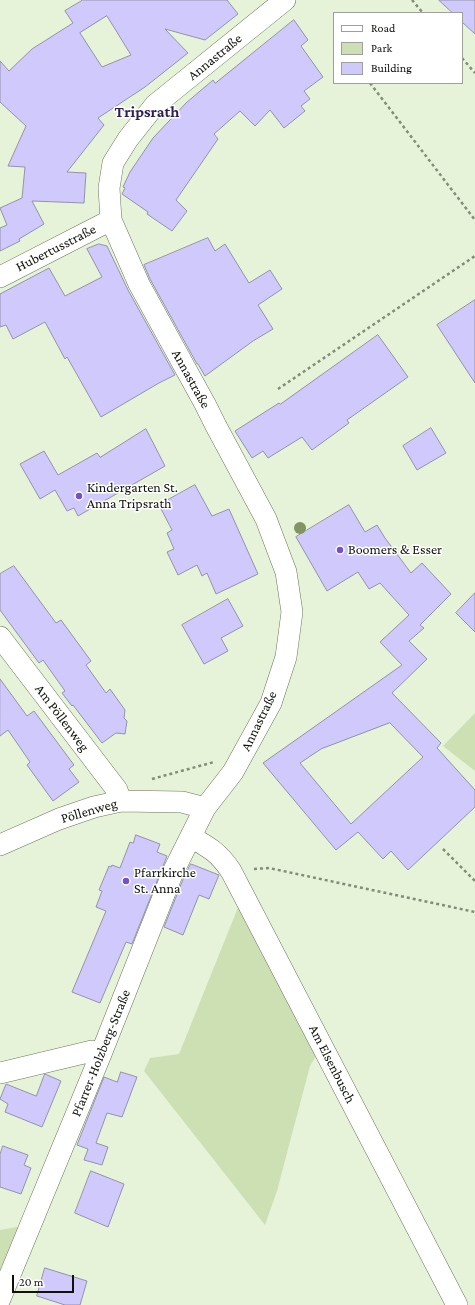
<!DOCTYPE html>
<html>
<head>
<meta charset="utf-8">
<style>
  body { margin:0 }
  #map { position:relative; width:475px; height:1305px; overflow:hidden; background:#e7f3d8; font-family:"Crimson Pro",serif }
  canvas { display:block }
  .legend { position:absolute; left:333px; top:12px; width:130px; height:72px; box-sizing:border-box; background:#fff; border:1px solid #9fa09d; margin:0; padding:5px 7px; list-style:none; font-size:12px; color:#0e1209 }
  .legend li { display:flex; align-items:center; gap:8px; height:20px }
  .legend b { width:20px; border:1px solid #9fa09d }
  .scale { position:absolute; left:12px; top:1275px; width:62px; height:18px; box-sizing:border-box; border:2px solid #0e1209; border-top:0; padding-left:5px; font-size:12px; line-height:14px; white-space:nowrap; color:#0e1209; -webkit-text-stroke:3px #fff; paint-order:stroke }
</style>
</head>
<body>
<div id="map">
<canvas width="475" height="1305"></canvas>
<ul class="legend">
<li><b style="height:5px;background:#fff"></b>Road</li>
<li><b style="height:11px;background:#cde0b4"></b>Park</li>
<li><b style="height:11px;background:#cfc9fc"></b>Building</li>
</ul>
<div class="scale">20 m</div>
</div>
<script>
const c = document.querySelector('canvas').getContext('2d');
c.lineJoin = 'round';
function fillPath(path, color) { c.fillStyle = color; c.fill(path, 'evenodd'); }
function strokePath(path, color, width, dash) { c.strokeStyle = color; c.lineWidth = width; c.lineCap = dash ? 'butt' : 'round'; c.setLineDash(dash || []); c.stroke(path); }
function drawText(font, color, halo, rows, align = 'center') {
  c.font = font + ' "Crimson Pro",serif'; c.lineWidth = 3; c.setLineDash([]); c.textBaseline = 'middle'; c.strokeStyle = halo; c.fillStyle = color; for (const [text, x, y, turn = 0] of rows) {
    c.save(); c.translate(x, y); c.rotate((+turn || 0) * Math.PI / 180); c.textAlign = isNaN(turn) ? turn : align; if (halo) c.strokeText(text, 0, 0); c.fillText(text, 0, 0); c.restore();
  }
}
fillPath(new Path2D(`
  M475,713V771L443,746Z
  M239,905L316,1056L310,1066L277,1191L265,1225L144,1071L150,1058L179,1054Z
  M22,1226L0,1281V1230Z`), '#cde0b4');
const building = new Path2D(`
  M83,0H227L238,14L205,40L165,29L188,53L145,87L98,118L104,125L67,172L86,173L84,203L32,201L44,224L19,239L20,241L0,251V228L7,225L0,208L22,198L25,167L8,166L26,126L0,102V61L9,71L32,49L73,23L65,11ZM107,16L131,55L102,67L80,33Z
  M439,0H475V34L462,22V13H453Z
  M294,20L308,40L301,46L323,77L304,91L310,99L301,106L305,111L284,128L270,110L255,126L240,111L214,134L218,139L176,200L187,211L172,231L147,214L148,212L122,194L125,188L123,187L130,172L153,138L186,103L213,80L215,83Z
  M208,238L215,251L225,244L249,283L270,270L282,289L258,305L273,329L253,341L205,376L198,364H197L150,279L144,265Z
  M99,244L107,246L128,290L175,375L159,383L101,417L67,357L65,359L45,322L13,339L6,325L0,327V294L49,268L65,296L102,277L87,249Z
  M475,300V383L437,325Z
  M378,335L408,377L347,420L349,423L312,450L302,437L268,458L263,451L252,458L235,431L279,403L280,404Z
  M431,428L446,453L417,470L403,446Z
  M146,429L165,466L78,516L74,508L67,511L55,490L40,499L20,464L44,451L58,475L97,453L100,457Z
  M195,485L212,516L229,509L258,574L216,594L207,573L202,576L197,565L178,575L167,552L174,549L167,533L172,530L159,505Z
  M349,505L365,532L377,525L385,538L411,573L422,563L451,594L420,625L424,628L409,641L427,659L392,693L441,743L437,748L475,790V807L408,870L391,851L383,859L358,832L336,850L263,763L402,665L380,642L409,615L380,583L369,589L358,572L327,591L296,537ZM390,723L423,757L351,824L300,763L321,749Z
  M14,566L56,623L61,620L91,661L86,665L106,693L110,689L125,710L124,718L127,721L125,734L116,733L102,743L73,705L72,706L62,693L65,691L43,660L39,663L0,610V574Z
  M475,593V632L456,613Z
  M228,599L243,626L221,638L228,651L204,664L182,625Z
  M0,679L27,716L34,711L74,765L69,769L79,782L53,801L27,765L30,762L8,730L0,736Z
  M136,835L160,844L157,852L167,856L132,944L126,942L100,1003L72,992L106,911L96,907L102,891L99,890L109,866L111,867L112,865L120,868L130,842L133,843Z
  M191,864L219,875L209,899L199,895L183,935L164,927L184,877Z
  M121,1072L137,1077L122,1117L107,1113L96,1143L108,1147L102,1165L84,1160L88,1149L77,1145L104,1077L117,1082Z
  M45,1074L61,1081L42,1127L5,1112L8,1104L0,1099L6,1084L36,1096Z
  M3,1146L28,1155L24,1165L31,1168L21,1194L0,1187V1155Z
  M91,1171L124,1184L108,1227L75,1213Z
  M45,1268L87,1281L80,1305H65L37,1296Z`);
fillPath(building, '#cfc9fc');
strokePath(building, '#9491ab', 1);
const minor = new Path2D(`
  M0,277L111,220
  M0,637L117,790L121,801
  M191,837C210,848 218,852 231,871L457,1305
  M0,845L59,819L94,807L121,801L182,802L205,808
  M0,1073L92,1051L101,1054
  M0,1299L101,1054L173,872L205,808L233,772L271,703L286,657L292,612L286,572L266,519L216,426L205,404L139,284L111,220L109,188L113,163L128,139L155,105L285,0`);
strokePath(minor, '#6a755c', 22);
strokePath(new Path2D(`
  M412,0L423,13
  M462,58L475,73
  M370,83L475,220
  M278,389L475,256
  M152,779L214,762
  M443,849L475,881
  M254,869L269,868L475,912`), '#838c79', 2.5, [3, 3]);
strokePath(minor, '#fff', 21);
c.fillStyle = '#829461';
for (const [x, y] of [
  [300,528]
]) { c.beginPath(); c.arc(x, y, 6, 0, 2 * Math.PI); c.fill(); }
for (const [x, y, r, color] of [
  [79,496,4,"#7052cb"],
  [340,550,4,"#7052cb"],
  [126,881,4,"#7052cb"]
]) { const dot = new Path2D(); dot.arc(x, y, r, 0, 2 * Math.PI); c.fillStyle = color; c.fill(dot); strokePath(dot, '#fff', 1.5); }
drawText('14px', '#0e1209', '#fff', [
  ["Annastraße",215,57,-39],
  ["Hubertusstraße",56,248,-27],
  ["Annastraße",191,379,61],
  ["Am Pöllenweg",62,718,53],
  ["Annastraße",259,721,-64],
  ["Pöllenweg",89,811,-16],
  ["Pfarrer-Holzberg-Straße",101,1053,-68],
  ["Am Elsenbusch",332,1064,63]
]);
drawText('14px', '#0e1209', '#fff', [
  ["Kindergarten St.",87,488],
  ["Anna Tripsrath",87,504],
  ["Boomers & Esser",348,550],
  ["Pfarrkirche",134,873],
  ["St. Anna",134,889]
], 'left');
drawText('bold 16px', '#2c1e58', '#fff', [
  ["Tripsrath",147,112]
]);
</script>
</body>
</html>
